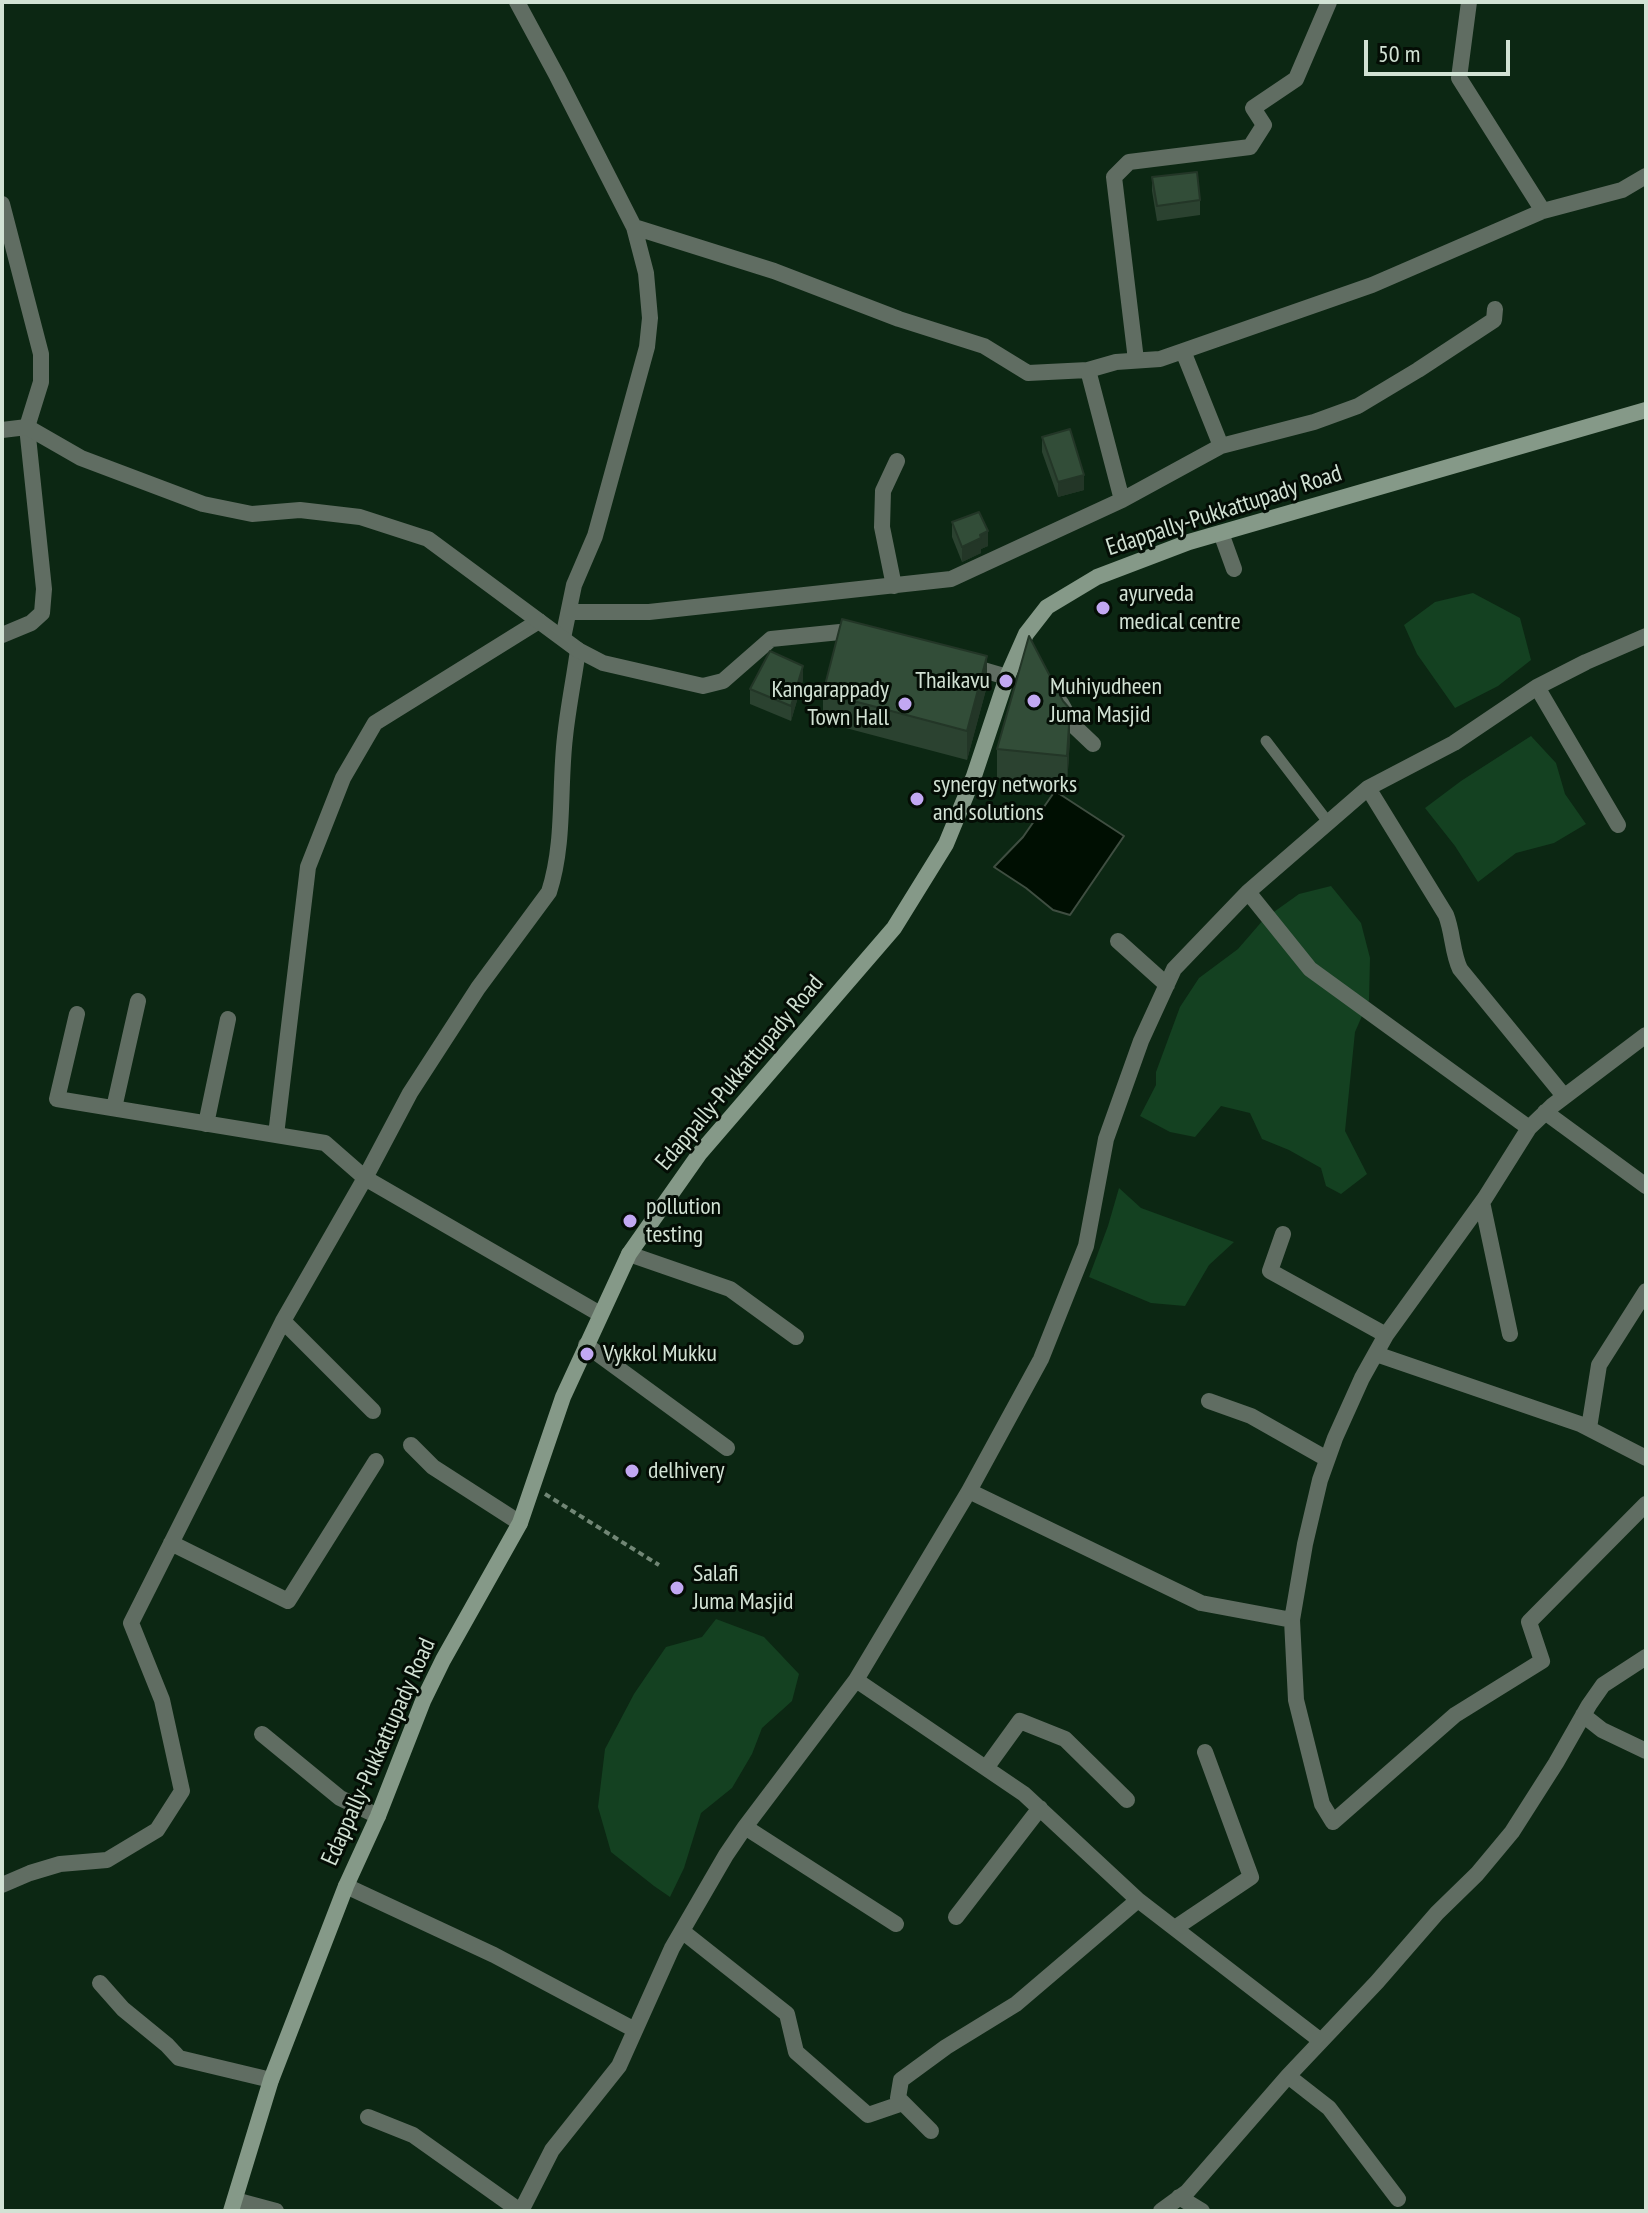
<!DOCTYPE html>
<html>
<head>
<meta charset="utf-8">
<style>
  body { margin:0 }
  #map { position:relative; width:1648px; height:2213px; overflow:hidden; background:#0c2713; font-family:"PT Sans Narrow",sans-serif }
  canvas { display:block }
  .frame { position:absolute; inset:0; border:4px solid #d2e2d4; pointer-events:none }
  .scale { position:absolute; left:1364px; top:40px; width:146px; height:36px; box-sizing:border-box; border:4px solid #d2e2d4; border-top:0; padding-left:10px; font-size:24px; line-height:28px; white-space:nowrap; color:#d2e2d4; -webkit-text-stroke:6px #040d05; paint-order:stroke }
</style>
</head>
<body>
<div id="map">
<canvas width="1648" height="2213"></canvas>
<div class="frame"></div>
<div class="scale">50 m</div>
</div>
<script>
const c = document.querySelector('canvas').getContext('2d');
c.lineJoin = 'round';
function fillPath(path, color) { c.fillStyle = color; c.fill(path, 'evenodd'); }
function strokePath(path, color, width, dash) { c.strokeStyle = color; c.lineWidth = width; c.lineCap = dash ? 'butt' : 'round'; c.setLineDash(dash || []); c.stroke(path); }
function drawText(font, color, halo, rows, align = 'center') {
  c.font = font + ' "PT Sans Narrow",sans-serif'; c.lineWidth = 6; c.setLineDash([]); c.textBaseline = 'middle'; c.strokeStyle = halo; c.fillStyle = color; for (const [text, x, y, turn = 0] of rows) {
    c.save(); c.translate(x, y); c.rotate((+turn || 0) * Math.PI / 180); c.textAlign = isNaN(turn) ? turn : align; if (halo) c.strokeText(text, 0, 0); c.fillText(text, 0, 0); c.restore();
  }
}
fillPath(new Path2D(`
  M1473,593L1520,618L1531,660L1498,686L1455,708L1417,654L1404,625L1435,602Z
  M1531,736L1556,763L1565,794L1586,824L1554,843L1516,853L1478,882L1455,846L1425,808L1461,781Z
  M1331,886L1361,923L1370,958L1369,1000L1355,1032L1345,1131L1367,1174L1341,1194L1326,1186L1321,1168L1289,1150L1262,1139L1250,1113L1221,1106L1195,1137L1170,1132L1140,1116L1156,1085V1072L1180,1007L1199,978L1238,949L1264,919L1299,894Z
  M1119,1188L1141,1208L1234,1242L1209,1265L1185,1306L1151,1303L1089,1277L1108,1226Z
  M716,1619L764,1637L799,1674L792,1701L762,1728L752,1754L732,1788L701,1813L684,1868L670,1897L654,1886L611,1852L598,1807L605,1749L634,1694L666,1647L702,1637Z`), '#144121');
const water = new Path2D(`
  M1055,791L1124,836L1070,915L1053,910L1026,888L994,867L1023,837Z`);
fillPath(water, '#000f02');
strokePath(water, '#3f4e41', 2);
strokePath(new Path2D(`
  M545,1494L659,1565`), '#718675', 4, [6, 4]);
strokePath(new Path2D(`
  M1266,741L1328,822`), '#606d62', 11);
strokePath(new Path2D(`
  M517,2L557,76L634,227L646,273L650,318L647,347L595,536L574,585L563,638
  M1469,2L1459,78L1543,211
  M2,204L41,354V382L27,427L44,589L42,613L31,623L2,635
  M634,227L774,271L899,319L984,346L1028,373L1088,370L1116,362L1160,359L1183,351L1372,285L1543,211L1622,190L1646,176
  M1183,351L1221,446
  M1136,360L1114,177L1129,162L1250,147L1264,125L1253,108L1296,79L1329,2
  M1088,370L1122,500
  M1221,533L1234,569
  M894,586L882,527L883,491L897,461
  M569,612H649L951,579L1122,500L1221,446L1314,422L1358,406L1418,370L1494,320L1495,309
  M1537,687L1618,825
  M1061,703L1073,725L1093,744
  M1368,788L1446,915C1453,933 1452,952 1460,969L1564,1096
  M1248,892L1310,969L1529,1128
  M1118,941L1167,985
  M77,1014L57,1099L325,1143L365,1178L600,1314
  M1646,1035L1552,1106L1529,1128L1485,1198L1386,1335L1362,1378L1335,1438L1320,1480L1305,1544L1292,1620L1296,1700L1322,1804L1333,1822L1455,1715L1542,1661L1529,1622L1646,1504
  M114,1108L138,1001
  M1545,1112L1646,1186
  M206,1124L228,1019
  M276,1135L308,867L343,778L375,723L539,621
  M1482,1202L1510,1334
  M1283,1234L1270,1271L1386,1335
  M629,1254L730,1289L796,1337
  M283,1321L373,1411
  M586,1345L727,1448
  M1376,1354L1580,1424L1646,1458
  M1209,1401L1251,1416L1327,1459
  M1589,1428L1599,1365L1646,1291
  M411,1445L433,1467L520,1523
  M969,1491L1201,1603L1292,1620
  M171,1543L288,1601L376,1461
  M856,1680L1024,1794L1138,1900L1321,2041
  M1583,1715L1602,1730L1646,1751
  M262,1734L340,1798L378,1816
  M986,1768L1020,1721L1065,1739L1127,1800
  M745,1827L896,1924
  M2,1885L30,1873L60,1864L107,1860L157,1830L182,1791L162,1700L131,1623L283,1321L365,1178L410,1093L478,988L549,892C565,843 559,788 565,737C568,708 574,679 578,650
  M346,1886L494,1955L635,2030
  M956,1917L1040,1808
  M1175,1928L1251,1877L1205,1752
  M682,1931L787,2014L796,2052L868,2115L903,2103
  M100,1983L123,2009L167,2045L179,2058L271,2080
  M1288,2076L1329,2108L1398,2199
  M368,2117L413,2135L520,2211
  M931,2131L898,2098L901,2080L946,2047L1016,2004L1138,1900
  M1179,2197L1202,2211
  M235,2200L276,2211
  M521,2211L552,2150L619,2066L672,1948L726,1855L745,1827L856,1680L969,1491L1041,1359L1086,1246L1106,1139L1141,1041L1174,969L1248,892L1368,788L1454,743L1537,687L1586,662L1646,636
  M1161,2211L1187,2192L1288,2076L1377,1982L1437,1913L1477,1874L1512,1832L1556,1763L1589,1705L1603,1685L1646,1657`), '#606d62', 16);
strokePath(new Path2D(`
  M2,430L27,427L81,458L203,504L252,514L300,510L360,517L428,539L578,650L603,663L703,686L723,681L771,639L840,632L859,636
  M966,665L1007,677`), '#606d62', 16);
strokePath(new Path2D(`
  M231,2211L271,2080L346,1886L378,1816L423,1701L443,1660L520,1523L563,1397L629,1254L700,1153L894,928L946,844L974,776L1007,677L1026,634L1047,607L1097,577L1189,542L1646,410`), '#859988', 16);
fillPath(new Path2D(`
  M1152,177L1200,200V215L1157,221L1152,191Z
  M1042,437L1084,490L1058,497L1042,452Z
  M952,522L988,546L981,549V553L962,562L952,537Z
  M803,680L791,721L750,704V689Z
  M987,686L967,760L823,722V693Z
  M1070,738L1067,786L997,778V749Z`), '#2b4230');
fillPath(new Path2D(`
  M1084,475V490L1058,497V482Z
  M988,531V546L981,549V553L962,562V547L980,535Z
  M987,656V686L967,760V731Z
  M803,666V680L791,721V706Z
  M1070,709V738L1067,786V756Z`), '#233627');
const building = new Path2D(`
  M1197,172L1200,200L1157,206L1152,177Z
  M1070,429L1084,475L1058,482L1042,437Z
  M979,512L988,531L980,535L981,538L962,547L952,522Z
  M842,619L987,656L967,731L823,693Z
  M1029,636L1063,701L1070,709L1067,756L997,749Z
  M770,651L803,666L791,706L750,689Z`);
fillPath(building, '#324d38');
strokePath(building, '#233627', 2);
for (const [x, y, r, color] of [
  [1103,608,8,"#c2a8f2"],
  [1006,681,8,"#c2a8f2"],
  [1034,701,8,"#c2a8f2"],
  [905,704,8,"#c2a8f2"],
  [917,799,8,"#c2a8f2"],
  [630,1221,8,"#c2a8f2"],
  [587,1354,8,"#c2a8f2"],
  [632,1471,8,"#c2a8f2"],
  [677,1588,8,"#c2a8f2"]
]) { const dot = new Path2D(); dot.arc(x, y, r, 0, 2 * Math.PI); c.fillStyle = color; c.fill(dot); strokePath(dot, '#040d05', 3); }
drawText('24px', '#d2e2d4', '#040d05', [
  ["Edappally-Pukkattupady Road",1224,511,-18],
  ["Edappally-Pukkattupady Road",740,1073,-50],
  ["Edappally-Pukkattupady Road",379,1752,-66]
]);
drawText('24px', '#d2e2d4', '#040d05', [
  ["ayurveda",1119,594],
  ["medical centre",1119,622],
  ["Thaikavu",990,681,"right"],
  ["Muhiyudheen",1050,687],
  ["Juma Masjid",1050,715],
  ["Kangarappady",889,690,"right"],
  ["Town Hall",889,718,"right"],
  ["synergy networks",933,785],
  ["and solutions",933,813],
  ["pollution",646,1207],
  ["testing",646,1235],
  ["Vykkol Mukku",603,1354],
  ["delhivery",648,1471],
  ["Salafi",693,1574],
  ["Juma Masjid",693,1602]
], 'left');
</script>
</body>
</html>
